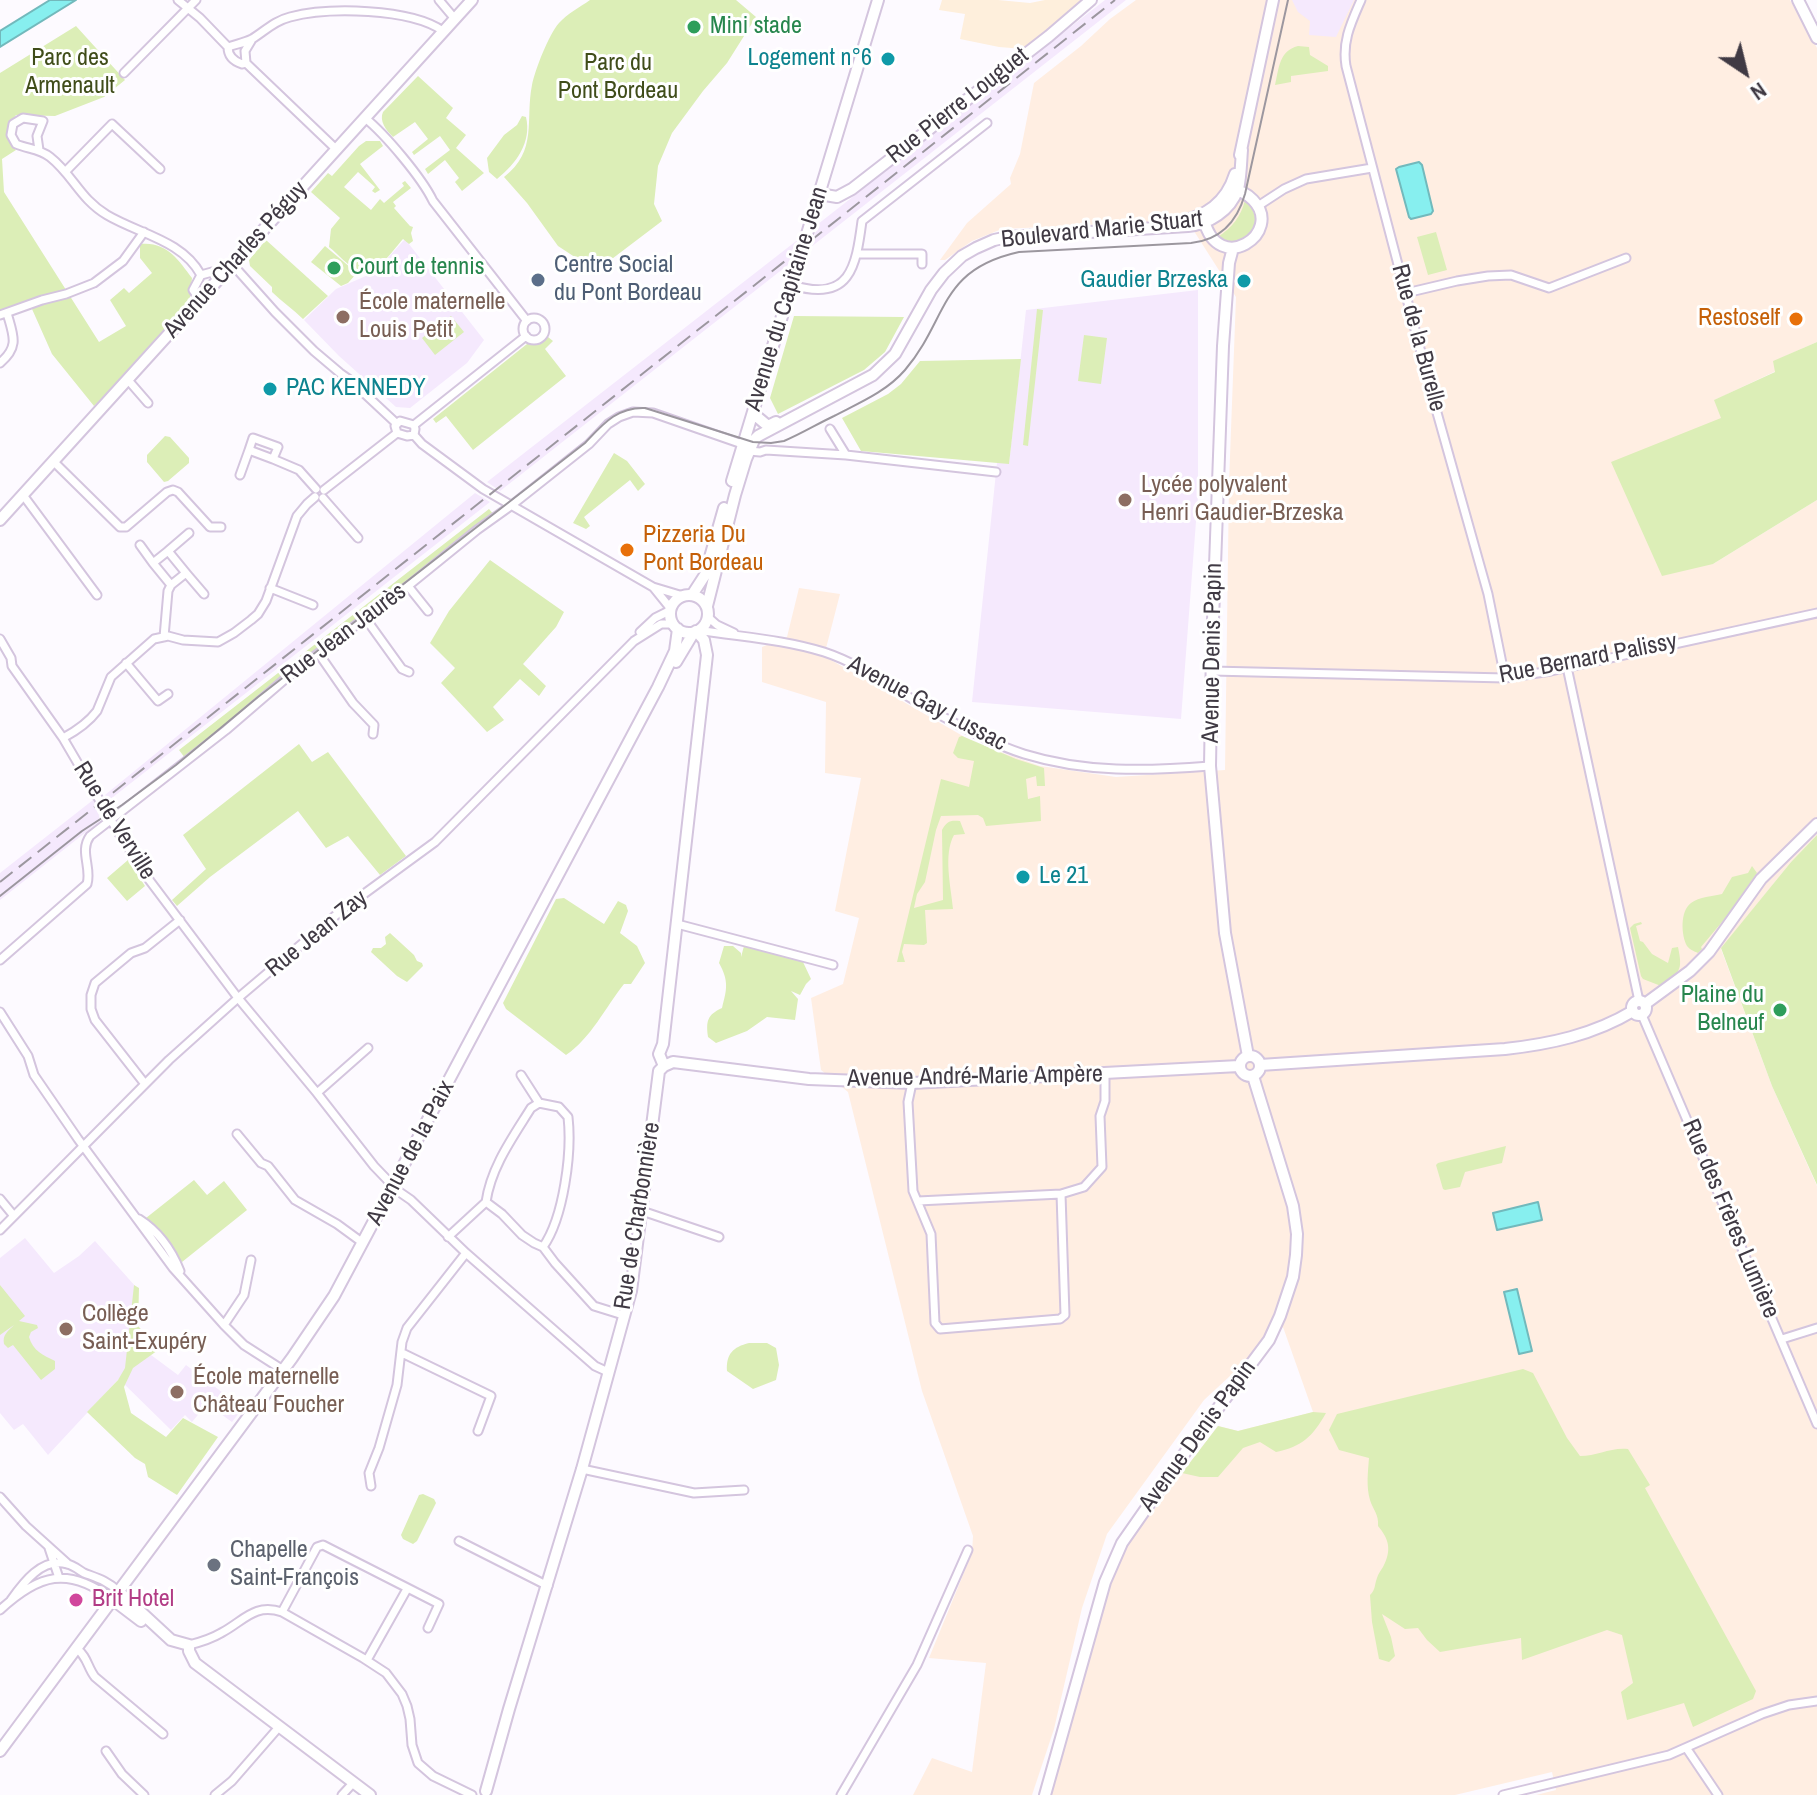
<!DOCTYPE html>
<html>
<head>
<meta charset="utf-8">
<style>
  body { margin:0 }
  #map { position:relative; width:1817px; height:1795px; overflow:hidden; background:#fdfaff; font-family:"Archivo Narrow",sans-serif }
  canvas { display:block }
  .north { position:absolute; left:1705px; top:32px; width:80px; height:80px; -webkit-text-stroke:6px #fff; paint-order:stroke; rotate:145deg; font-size:22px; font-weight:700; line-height:32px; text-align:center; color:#403a44 }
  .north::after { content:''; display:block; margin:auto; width:28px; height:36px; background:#403a44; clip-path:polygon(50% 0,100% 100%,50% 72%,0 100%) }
</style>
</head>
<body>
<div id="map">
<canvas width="1817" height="1795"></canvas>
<div class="north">N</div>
</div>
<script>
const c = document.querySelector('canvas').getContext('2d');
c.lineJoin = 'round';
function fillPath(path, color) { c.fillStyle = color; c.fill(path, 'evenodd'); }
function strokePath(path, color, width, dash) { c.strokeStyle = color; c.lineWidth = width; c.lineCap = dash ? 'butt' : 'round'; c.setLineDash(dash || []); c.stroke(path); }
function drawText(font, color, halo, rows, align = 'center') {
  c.font = font + ' "Archivo Narrow",sans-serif'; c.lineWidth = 6; c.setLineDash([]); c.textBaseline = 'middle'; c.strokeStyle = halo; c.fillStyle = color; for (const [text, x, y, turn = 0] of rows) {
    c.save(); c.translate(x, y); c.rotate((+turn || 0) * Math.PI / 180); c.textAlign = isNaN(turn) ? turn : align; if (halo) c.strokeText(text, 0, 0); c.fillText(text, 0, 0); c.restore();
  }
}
fillPath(new Path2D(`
  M942,0H998L1030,3L1045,0H1081L1024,49L999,47L960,39L965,14L939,10Z`), '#feefdc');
fillPath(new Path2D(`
  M1136,0H1790L1817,48V342L1774,361L1776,371L1715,400L1722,418L1713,564L1817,500V835L1791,862L1721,949L1772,1086L1817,1186V1795H1536L1556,1790L1552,1772L1455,1795H1049L1112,1572L1130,1541L1218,1426L1238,1431L1313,1412L1283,1327L1204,1400L1107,1534L1082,1608L1054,1729L1032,1795H913L932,1758L972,1772L986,1663L929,1658L972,1553L973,1536L922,1391L848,1092L821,1070L811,998L843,984L859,918L835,911L861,778L825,773L826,702L762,682V647L787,637L799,588L840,594L824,656L975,743L1040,766L1116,777L1225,770L1229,483L1236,297L1185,217L1174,221L1002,229L972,241L945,260H940L967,223L1011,184L1010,178L1020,154L1034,83L1081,46L1110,19Z`), '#ffeee2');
fillPath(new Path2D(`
  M1105,0H1126L811,247L818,224Z
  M1292,0H1354L1336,37L1309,35L1310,21L1298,12Z
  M800,238L793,261L500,491L487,482Z
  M405,239L484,340L467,363L410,408L396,407L339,356L304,320L336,289L375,272Z
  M1198,290V495L1181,719L972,702L997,463H1009L1026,310Z
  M475,493L490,502L108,801L105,795Z
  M93,800L98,811L100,821L0,900V873Z
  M25,1238L54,1273L79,1256L95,1241L136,1287L126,1371L48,1455L23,1424L14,1430L0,1413V1258Z
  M147,1352L178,1375L186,1365L243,1408L232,1422L207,1404L192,1422L185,1415L171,1430L120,1380Z`), '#f5e9fd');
fillPath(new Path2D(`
  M590,0H736L756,17L727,63L703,91L672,133L658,166L654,204L662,221L596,271L558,246L527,203L504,177C538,151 525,120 532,85C535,70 549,34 559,23C567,14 580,7 590,0Z
  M76,26L125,80L104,97L55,116L16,115C5,130 4,136 16,150L2,159L4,192L99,342L126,326L110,300L124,288L129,293L152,273L140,258V244C166,241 178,259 192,278L190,299L130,371L94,406L52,354L32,309L16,306L0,310V73Z
  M1298,46L1309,47L1310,55L1328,66V71L1291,76V82L1275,85C1279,68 1279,51 1298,46Z
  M418,76L453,108L446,118L466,135L456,148L484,173L462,191L455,182L459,178L445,160L428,174L425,169L450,150L440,136L414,155L412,152L428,139L415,122L393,137C386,130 379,121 383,112Z
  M522,116L526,117C532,142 516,164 497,179L489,172L487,158L504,135L517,125Z
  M366,141H380L383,146L360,164L380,190L375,193L372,191L375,187L358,172L344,187L371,210L380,199L384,203L404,186L402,183L405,181L411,188L393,202L396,206L394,208L410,226L413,227L411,233L413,241L409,244L403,239C394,249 374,279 359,272C348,266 338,254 329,247L331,229L340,218L311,192L328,173L332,176L359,146Z
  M1245,200C1269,222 1247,253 1218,237C1232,227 1241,217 1245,200Z
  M1436,232L1447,270L1428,275L1417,237Z
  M266,240L328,296L303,319C293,309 282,302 272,292V287L250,266L249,260Z
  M325,246L357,273L348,283L341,286L311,262Z
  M1037,309L1043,310L1028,446L1023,445Z
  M451,316L464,332L435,355L422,338Z
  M794,316L904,317L885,352L864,370L778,414L770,398Z
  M1084,335L1107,338L1101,384L1078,381Z
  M548,337L553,341L545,349L566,376L473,450L446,416L436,423L433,419L527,344H538Z
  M1817,342V500L1713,564L1662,576L1611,462L1721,418L1714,400L1775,372L1773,361Z
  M1021,359L1009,464L861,451L842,418L888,394L901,384L920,361Z
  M165,436L170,437L189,458V463L168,481L164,482L147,462V455Z
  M614,453L627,461L645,484L638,491L630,480L584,517L590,526L586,529L573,523Z
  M489,509L495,516L215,737L185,758L179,750Z
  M490,560L564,612L556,627L523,664L546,686L539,696L520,679L493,707L504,720L487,732L441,683L455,668L430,643L449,611Z
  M962,736L1016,759L1044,768L1045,786H1037L1036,776L1026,779L1028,799L1040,796L1041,821L986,826L983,818L978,815L941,816L936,830L925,882L917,894L914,908L943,900L942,830C947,821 950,820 960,821L965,834L954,835C943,855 951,886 953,909L925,910L927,943L924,945L904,944L902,952L905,962H897L941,779L969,787L974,761L958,758L953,753L959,737Z
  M299,744L312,762L328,752L406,856L380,875L348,836L326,848L298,811L210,877L177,906L172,900L206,869L183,835Z
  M1817,835V1185L1772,1086L1721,948L1791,862Z
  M128,860L145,886L127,901L107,878Z
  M1752,866L1757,873L1727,916L1701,947L1702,949L1698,953C1694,951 1690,950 1687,946C1681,935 1680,911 1691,903C1699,897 1713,896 1722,894L1732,877L1748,873Z
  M564,898L604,924L618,901L626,905L628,911L620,933L637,946L645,963L631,984H624C605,1008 591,1038 566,1055L506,1009L503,1003L556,899Z
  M1641,922L1642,924L1636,926L1640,941L1643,942L1652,954L1668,963L1672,948L1678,947C1683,971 1680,972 1661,986L1643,979L1641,976L1630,928L1634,924Z
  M390,933L414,955L417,961L422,963L423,966L407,982L397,976L371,952L373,948H381L386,944L385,937Z
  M724,946H733L741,953V957L744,946L803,962L811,979L806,984L800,995L791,991L798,999L795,1020L767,1017L747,1031L716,1043L708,1037C706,1021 707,1015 722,1008C727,989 729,981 719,963Z
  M1506,1146L1502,1163L1465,1172L1460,1187L1445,1190L1443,1189L1436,1165L1438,1163Z
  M194,1180L207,1195L224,1181L247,1210L182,1262L146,1218Z
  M0,1285L25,1316L19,1321L37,1325L38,1328L31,1332L29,1337C33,1351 43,1355 55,1361V1369L41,1380L13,1345L8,1348L4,1344C2,1335 8,1331 14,1325L0,1335Z
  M134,1285L139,1288L138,1326L155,1344L161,1348L133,1368L124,1387L131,1413L166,1437L183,1418L218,1437L177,1495L148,1477L145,1464L135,1458L87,1412L118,1380L125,1368Z
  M749,1343H767L776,1348L779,1365L776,1380L753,1389L727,1371C726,1354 733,1347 749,1343Z
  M1523,1369L1533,1373L1567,1438L1580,1456C1597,1456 1611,1447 1628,1449L1650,1485L1645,1488L1756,1691L1753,1699L1693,1727L1684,1703L1627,1720L1621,1692L1633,1683L1622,1635L1607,1630L1522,1660L1521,1638L1440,1652L1427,1640L1418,1628L1405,1629L1382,1614L1391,1637L1395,1656L1389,1662L1379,1659L1372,1622L1370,1595C1376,1589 1374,1586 1377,1578C1378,1574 1381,1570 1383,1567C1392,1550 1389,1539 1378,1526C1379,1514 1373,1510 1370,1500C1366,1486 1368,1472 1369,1458L1339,1450L1329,1430L1337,1414Z
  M1313,1412L1326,1413C1313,1436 1302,1447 1276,1452L1260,1442L1243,1448L1218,1477H1200L1182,1473L1218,1426L1238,1431Z
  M423,1494L434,1499L436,1503L417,1541L413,1544L403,1539L401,1535L419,1495Z`), '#dceeb7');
const water = new Path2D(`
  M50,0H76L0,47V31Z
  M1419,162L1422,165L1433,211L1431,214L1411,219L1409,217L1396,169L1399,167Z
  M1538,1202L1542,1220L1497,1230L1493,1213Z
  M1517,1289L1532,1351L1519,1354L1504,1292Z`);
fillPath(water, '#87efef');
strokePath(water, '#72b9bc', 2);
const street = new Path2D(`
  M178,0L200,18L228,47C228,56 233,61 242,64L246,63L337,150
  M439,0L455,19
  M1361,0C1351,23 1342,41 1346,66L1434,402L1488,594L1505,678
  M228,47C236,44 244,43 252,39C265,31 274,21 290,17C328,7 410,8 443,31
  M246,63L245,51L251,41
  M124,73L196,0
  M365,118C385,134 422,178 433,201L527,321
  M39,150L37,136L43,121L23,118L13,124L11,135L16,144C28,149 40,149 50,157C73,175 80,199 107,215C139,234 182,240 201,275
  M65,172L112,124L160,169
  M1258,206L1284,189L1306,179L1372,168
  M857,254H922V264
  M233,265L275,312L314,351L340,373L350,380L396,423
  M201,275L212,272L221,277
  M792,285C850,303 856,267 862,221L987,123
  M1406,293L1457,281L1488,276L1511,275L1549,288L1626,258
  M200,300L193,290L201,275
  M0,315L42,300L66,294L94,283L123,261L144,232
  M523 329a11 11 0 1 1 22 0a11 11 0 1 1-22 0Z
  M0,363C20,346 13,335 7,313
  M128,380L148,403
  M400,421L414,425L415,429L414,435L407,436L397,433L395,426Z
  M414,425L526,336
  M830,429L846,455L996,472
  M414,435L422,444L483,489L653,587L683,596
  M749,451L760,452L766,450L846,455
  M273,459L249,450L253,438L278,447L273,459L299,470L316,489
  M53,461L120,527H126L167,492L173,490L178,492L210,527H221
  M240,475L249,450
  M324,490L397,433
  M23,495L97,595
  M323,498L358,538
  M140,545L153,563
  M168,551L189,533
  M186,573L204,594
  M408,586L428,611
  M270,588L313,605
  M654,588L671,609
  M708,617L717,625L734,633
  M366,619L402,669L409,672
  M698,630C740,637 782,639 824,652C864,665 899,693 936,713C964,728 993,744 1024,754C1085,773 1147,771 1210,766
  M640,632L655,618L671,610
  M164,637L168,591L171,585L186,573L168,551L153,563L171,585
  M0,639L11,658L12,666L63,738L118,832L150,881L238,998L317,1093L374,1166L398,1191L411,1200L466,1253L595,1366L608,1372
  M319,654L353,703L374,725L373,734
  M126,663L158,701L168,694
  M1567,667L1639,1001
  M1212,671L1505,678L1551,671L1817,613
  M63,738C76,731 88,723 97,711L111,677L154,639L168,636L183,640L218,642L234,633L251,620L258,614L266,601L297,516L307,504L315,497
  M677,924L833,965
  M0,960L87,884C92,868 79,851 90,836L226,730L291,674L408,586L477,530L512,505L589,444L608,424L619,417L633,412L653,413L745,445
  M0,1012L28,1056L34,1075L78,1139L173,1268L224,1325L244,1345L283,1370
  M1642,1015L1817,1424
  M521,1075L539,1103
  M912,1083L908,1102L913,1191L931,1234L935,1323L940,1329L1060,1319L1065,1315L1061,1194L1084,1187L1102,1167L1100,1116L1105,1101V1074
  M145,1084L95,1020L91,1009V995L95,983L131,953L145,948L180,920
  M317,1093L368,1048
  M237,1134L261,1163L268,1166L295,1200L337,1224L363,1243
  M0,1199L14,1216
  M918,1201L1061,1194
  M486,1202C491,1167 513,1137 531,1108L539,1103L559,1107L568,1117C572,1152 564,1217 543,1247
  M486,1202L502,1214L522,1235L534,1243L543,1247L555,1263L594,1306L623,1315
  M642,1211L719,1237
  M139,1219C158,1231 172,1251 180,1271
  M0,1230L169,1060L238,998L342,910L435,842L634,641L661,624H674
  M448,1237L486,1202
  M224,1325L244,1295L251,1260
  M1782,1339L1817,1328
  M402,1353L491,1396L478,1431
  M582,1469L694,1493L744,1490
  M371,1486L369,1473L379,1448L397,1385L402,1342L407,1328L466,1253
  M0,1497L26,1526L67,1563
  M459,1541L548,1586
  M49,1548L59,1578
  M11,1600C23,1583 42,1557 67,1564C73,1565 79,1570 84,1573C97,1578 108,1581 118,1591
  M0,1610C39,1574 68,1566 112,1599
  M282,1612L317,1547L323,1545L439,1604L428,1628
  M189,1645C201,1642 211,1639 221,1633C244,1621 254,1603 282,1612L363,1658L386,1673L402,1694L407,1706L410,1719L412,1745L418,1763L433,1776L472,1795
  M76,1648C88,1657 87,1667 95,1677L163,1734
  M367,1660L407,1589
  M1687,1749L1718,1795
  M106,1751L122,1774L144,1795
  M215,1795L232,1781L279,1727
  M342,1795L354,1782
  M841,1795L917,1665L968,1550
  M1503,1795L1669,1755L1762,1714L1789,1705L1817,1701`);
const secondary = new Path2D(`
  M1798,0L1817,38
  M1240,155L1273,0
  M819,194L837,197L852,189L1049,36L1091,0
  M1204,220C1218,277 1285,233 1253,200C1247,194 1240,190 1231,189
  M1178,222C1206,216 1226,203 1235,174
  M1233,248L1229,263L1223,346L1212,648L1210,766L1225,933L1248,1056
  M756,416L768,426L776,422
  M732,481L878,0
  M0,520L472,0
  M692,595L705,575L724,508
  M670 614a19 19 0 1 1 38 0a19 19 0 1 1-38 0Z
  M707,606L735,495L746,459L754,440L758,436L873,375L895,354L931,290L944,273L962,256L976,248L994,240L1008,237L1188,226C1209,224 1230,211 1238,189C1241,177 1241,162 1242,150
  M676,662L694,632
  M1632 1008a7 7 0 1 1 14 0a7 7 0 1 1-14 0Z
  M1645,1004L1690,971L1709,952L1761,879L1817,824
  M1240 1066a10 10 0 1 1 20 0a10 10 0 1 1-20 0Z
  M1260,1065L1505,1049C1550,1044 1593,1035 1633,1011
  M664,1066L673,1062L809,1079L912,1083L1239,1066
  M664,1066L659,1054L663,1044L707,655L704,640L696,631
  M118,1591L171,1640L189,1645V1651L195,1663L370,1795
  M112,1599L141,1621
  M0,1751L292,1358L334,1296L658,687L675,651L678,629
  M486,1791L509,1709L582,1469L631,1291L659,1071L664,1066
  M1045,1795L1105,1582L1122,1543L1189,1447L1269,1340L1280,1316L1293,1277L1296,1255L1297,1234L1293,1206L1253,1076`);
strokePath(street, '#d4c5de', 11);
strokePath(secondary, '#d4c5de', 14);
strokePath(street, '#fff', 7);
strokePath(secondary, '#fff', 10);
strokePath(new Path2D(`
  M0,896L82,831L122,805L176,765L258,697L585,443C603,424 617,407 645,408L753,442L771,443L784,441C801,434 817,424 834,416C859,403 886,392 905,370C949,318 938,270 1019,252L1191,243C1221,240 1237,222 1245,194L1288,0`), '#9c979f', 2);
strokePath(new Path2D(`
  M0,882L1115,0`), '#9c979f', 2, [16, 8]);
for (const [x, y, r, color] of [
  [694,27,8,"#2e9e5b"],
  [888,59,8,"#0f9aa8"],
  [334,268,8,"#2e9e5b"],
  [538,280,8,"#5c6f8a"],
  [1244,281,8,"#0f9aa8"],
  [343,317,8,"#8d6e63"],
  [1796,319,8,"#e8710a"],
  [270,389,8,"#0f9aa8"],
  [1125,500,8,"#8d6e63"],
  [627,550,8,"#e8710a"],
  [1023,877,8,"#0f9aa8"],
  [1780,1010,8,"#2e9e5b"],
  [66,1329,8,"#8d6e63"],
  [177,1392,8,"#8d6e63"],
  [214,1565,8,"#6b7280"],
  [76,1600,8,"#d1479c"]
]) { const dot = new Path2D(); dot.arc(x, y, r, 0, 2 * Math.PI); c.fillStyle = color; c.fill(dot); strokePath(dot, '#fff', 3); }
drawText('24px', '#27864d', '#fff', [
  ["Mini stade",710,27],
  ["Court de tennis",350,268],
  ["Plaine du",1764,996,"right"],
  ["Belneuf",1764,1024,"right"]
], 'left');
drawText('24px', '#404d1a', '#fff', [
  ["Parc des",70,59],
  ["Armenault",70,87],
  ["Parc du",618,64],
  ["Pont Bordeau",618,92]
]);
drawText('24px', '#0d838f', '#fff', [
  ["Logement n°6",872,59],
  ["Gaudier Brzeska",1228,281],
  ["PAC KENNEDY",286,389,"left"],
  ["Le 21",1039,877,"left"]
], 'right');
drawText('24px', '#403a44', '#fff', [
  ["Rue Pierre Louguet",958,106,-38],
  ["Boulevard Marie Stuart",1102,230,-6],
  ["Avenue Charles Péguy",236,260,-48],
  ["Avenue du Capitaine Jean",787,299,-73],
  ["Rue de la Burelle",1418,338,75],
  ["Rue Jean Jaurès",344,634,-37],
  ["Avenue Denis Papin",1213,653,-89],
  ["Rue Bernard Palissy",1588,659,-11],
  ["Avenue Gay Lussac",927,704,28],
  ["Rue de Verville",114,821,58],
  ["Rue Jean Zay",317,934,-39],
  ["Avenue André-Marie Ampère",975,1077,-1],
  ["Avenue de la Paix",411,1153,-62],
  ["Rue de Charbonnière",638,1216,-81],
  ["Rue des Frères Lumière",1730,1219,67],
  ["Avenue Denis Papin",1198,1436,-54]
]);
drawText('24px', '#4e5e75', '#fff', [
  ["Centre Social",554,266],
  ["du Pont Bordeau",554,294]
], 'left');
drawText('24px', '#785e54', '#fff', [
  ["École maternelle",359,303],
  ["Louis Petit",359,331],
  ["Lycée polyvalent",1141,486],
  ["Henri Gaudier-Brzeska",1141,514],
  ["Collège",82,1315],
  ["Saint-Exupéry",82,1343],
  ["École maternelle",193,1378],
  ["Château Foucher",193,1406]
], 'left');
drawText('24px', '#c56008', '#fff', [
  ["Restoself",1780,319],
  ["Pizzeria Du",643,536,"left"],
  ["Pont Bordeau",643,564,"left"]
], 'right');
drawText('24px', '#5b616d', '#fff', [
  ["Chapelle",230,1551],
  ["Saint-François",230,1579]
], 'left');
drawText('24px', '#b23c85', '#fff', [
  ["Brit Hotel",92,1600]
], 'left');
</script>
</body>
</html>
